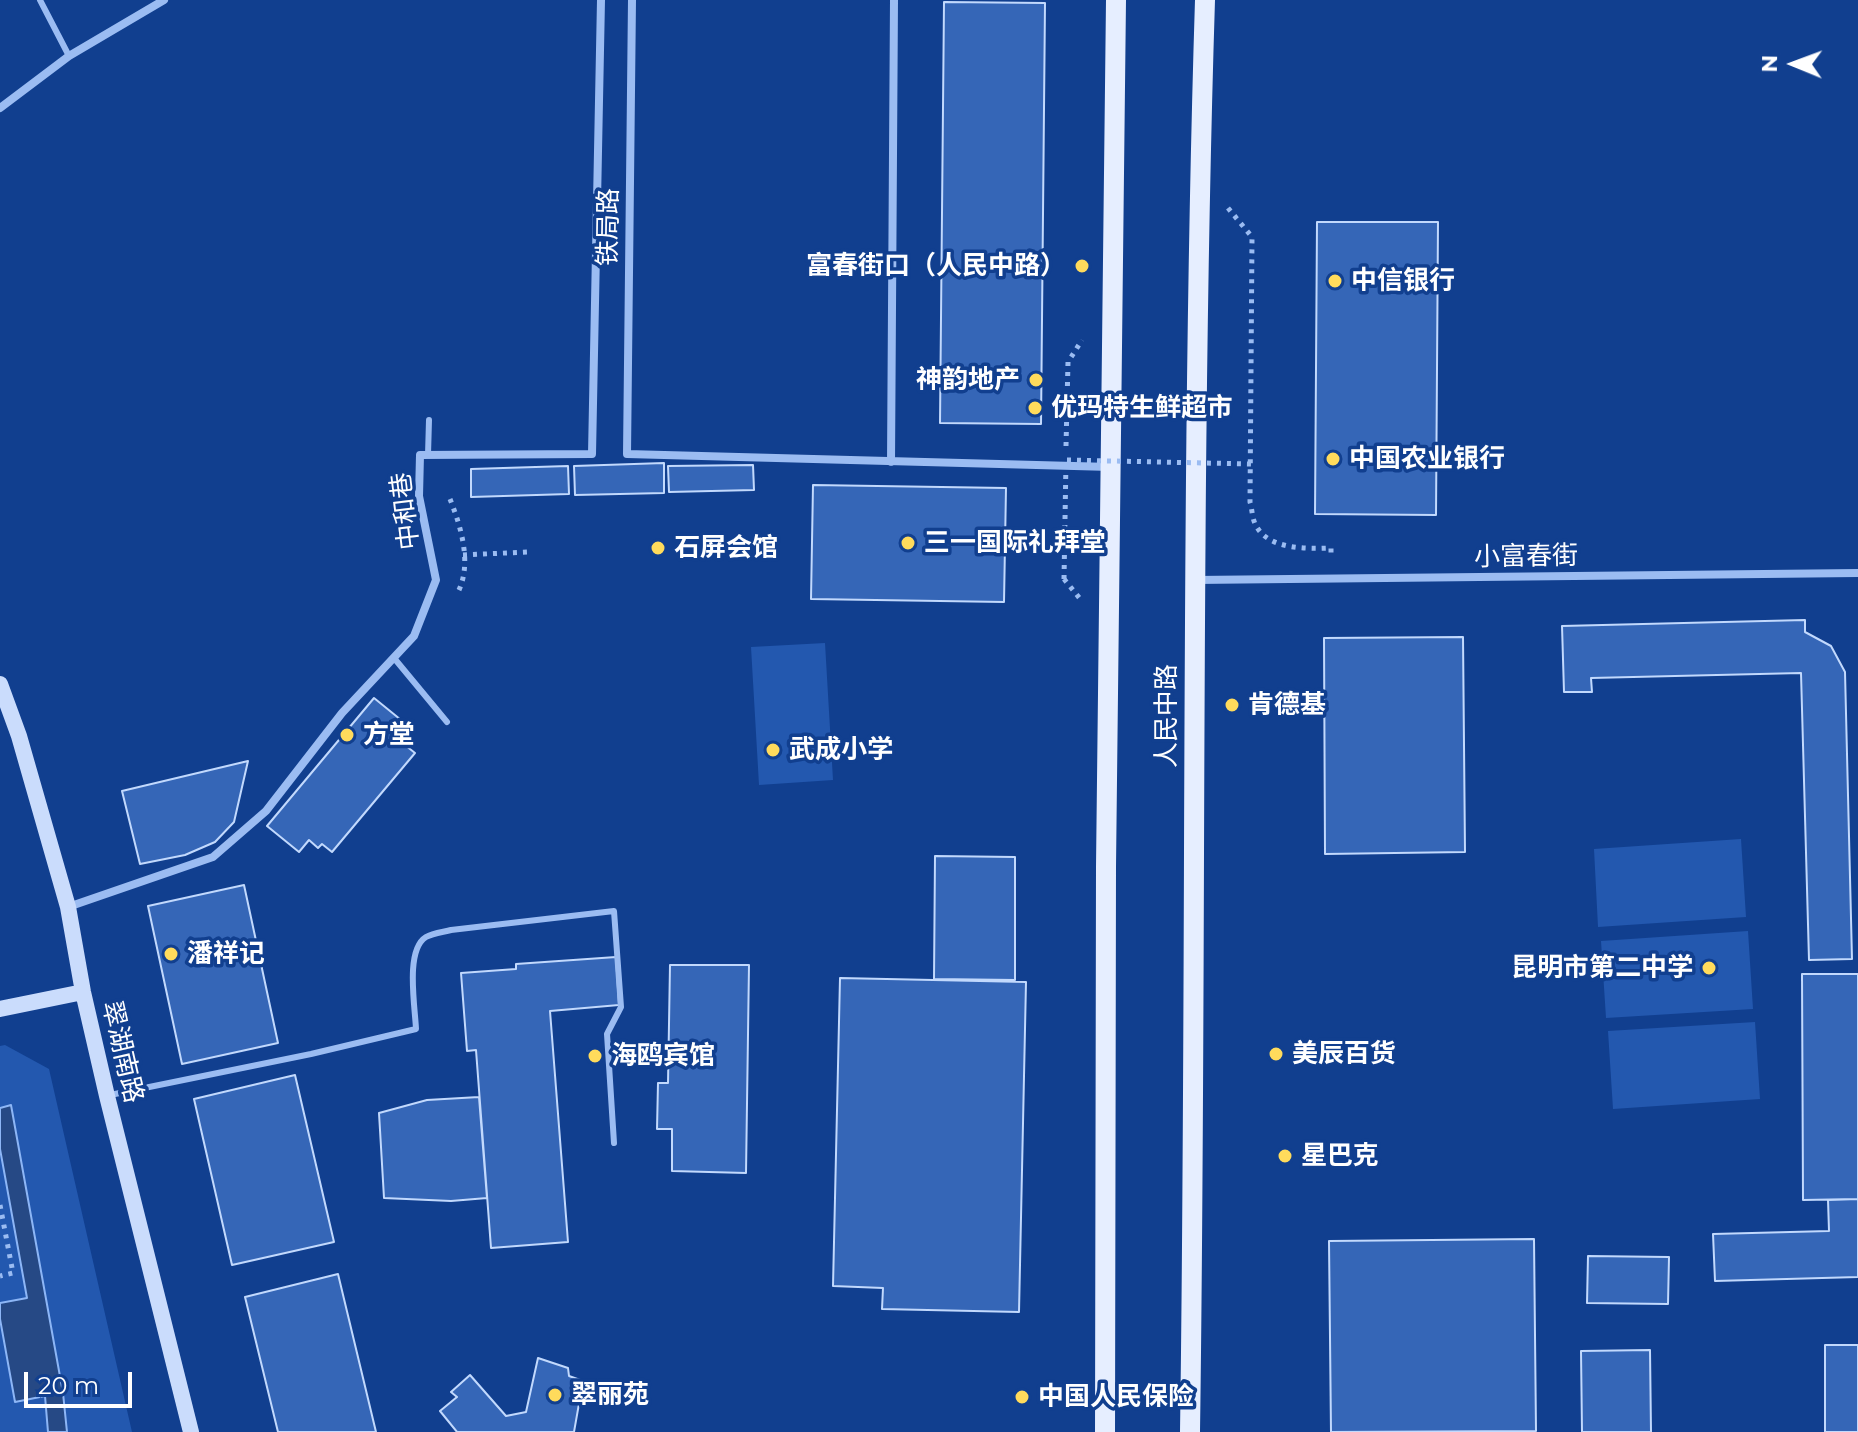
<!DOCTYPE html>
<html>
<head>
<meta charset="utf-8">
<style>
  body { margin:0 }
  #map { position:relative; width:1858px; height:1432px; overflow:hidden; background:#113f8f; font-family:Montserrat,sans-serif }
  canvas { display:block }
  .north { position:absolute; left:1754px; top:24px; width:80px; height:80px; -webkit-text-stroke:6px #113f8f; paint-order:stroke; rotate:271deg; font-size:22px; font-weight:700; line-height:32px; text-align:center; color:#fff }
  .north::after { content:''; display:block; margin:auto; width:28px; height:36px; background:#fff; clip-path:polygon(50% 0,100% 100%,50% 72%,0 100%) }
  .scale { position:absolute; left:24px; top:1372px; width:108px; height:36px; box-sizing:border-box; border:4px solid #fff; border-top:0; padding-left:10px; font-size:24px; line-height:28px; white-space:nowrap; color:#fff; -webkit-text-stroke:6px #113f8f; paint-order:stroke }
</style>
</head>
<body>
<div id="map">
<canvas width="1858" height="1432"></canvas>
<div class="north">N</div>
<div class="scale">20 m</div>
</div>
<script>
const c = document.querySelector('canvas').getContext('2d');
c.lineJoin = 'round';
function fillPath(path, color) { c.fillStyle = color; c.fill(path, 'evenodd'); }
function strokePath(path, color, width, dash) { c.strokeStyle = color; c.lineWidth = width; c.lineCap = dash ? 'butt' : 'round'; c.setLineDash(dash || []); c.stroke(path); }
function drawText(font, color, halo, rows, align = 'center') {
  c.font = font + ' Montserrat,"Noto Sans SC",sans-serif'; c.lineWidth = 7; c.setLineDash([]); c.textBaseline = 'middle'; c.strokeStyle = halo; c.fillStyle = color; for (const [text, x, y, turn = 0] of rows) {
    c.save(); c.translate(x, y); c.rotate((+turn || 0) * Math.PI / 180); c.textAlign = isNaN(turn) ? turn : align; if (halo) c.strokeText(text, 0, 0); c.fillText(text, 0, 0); c.restore();
  }
}
fillPath(new Path2D(`
  M825,643L833,780L759,785L751,647Z
  M1741,839L1746,917L1598,927L1594,849Z
  M1748,931L1753,1009L1606,1018L1601,941Z
  M1755,1022L1760,1099L1613,1109L1608,1031Z
  M5,1045L49,1069L132,1432H0V1046Z`), '#2358af');
const water = new Path2D(`
  M11,1105L63,1393L67,1432H48L45,1396L15,1402L0,1319V1303L27,1298L0,1149V1108Z`);
fillPath(water, '#264985');
strokePath(water, '#8db6f6', 2);
const building = new Path2D(`
  M944,2L1045,3L1041,424L940,423Z
  M1317,222H1438L1436,515L1315,514Z
  M664,463V493L575,495L574,466Z
  M753,465L754,490L669,492L668,466Z
  M568,466L569,494L471,497V469Z
  M813,485L1006,488L1004,602L811,599Z
  M1805,620V632L1831,646L1845,672L1852,959L1809,960L1801,673L1591,678L1592,692H1564L1562,626Z
  M1463,637L1465,852L1325,854L1324,638Z
  M374,698L406,724L401,731L410,739L405,745L415,753L332,852L322,844L318,848L309,840L299,852L267,826Z
  M248,761L234,822L215,842L185,855L140,864L122,791Z
  M935,856L1015,857V980L934,979Z
  M244,885L278,1043L182,1064L148,906Z
  M616,957L619,1005L550,1011L568,1242L491,1248L476,1050L467,1051L461,973L516,969V964Z
  M670,965H749L746,1173L672,1171V1129H657L658,1083H668Z
  M1802,974H1858V1199L1803,1200Z
  M840,978L1026,982L1019,1312L882,1309L883,1288L833,1286Z
  M295,1075L334,1242L232,1265L194,1099Z
  M479,1097L487,1198L451,1201L384,1198L379,1113L427,1100Z
  M1858,1199V1277L1715,1281L1713,1234L1829,1231L1828,1200Z
  M1534,1239L1536,1431L1331,1432L1329,1241Z
  M1588,1256L1669,1257L1668,1304L1587,1303Z
  M338,1274L376,1432H278L245,1297Z
  M1825,1345H1858V1432H1825Z
  M1650,1350L1651,1432H1582L1581,1351Z
  M538,1358L568,1368L569,1376L583,1381L574,1432H457L440,1411L457,1397L451,1392L470,1375L506,1416L526,1412Z`);
fillPath(building, '#3566b7');
strokePath(building, '#c2d9fd', 2);
strokePath(new Path2D(`
  M1228,208L1252,237L1250,502C1252,508 1252,516 1254,521C1264,550 1306,549 1331,548V558
  M1066,446L1068,362L1082,340
  M450,499C461,527 473,565 457,594
  M463,555L527,552
  M1064,579L1081,600
  M0,1205L13,1273L0,1276`), '#9bbcf2', 5, [4, 6]);
strokePath(new Path2D(`
  M40,0L69,56
  M428,455L429,420
  M394,658L447,722
  M110,1095L311,1054L416,1029C415,1006 405,950 426,937C433,933 444,932 451,930L614,911L621,1007L607,1034L614,1143`), '#9bbcf2', 6);
strokePath(new Path2D(`
  M632,0L627,454L1111,467
  M0,108L69,56L164,0
  M891,462L894,0
  M1195,580L1858,573
  M68,907L213,857L266,811L342,713L414,636L436,580L419,496L420,455L592,454L601,0`), '#9bbcf2', 8);
strokePath(new Path2D(`
  M0,684L19,736L68,907L83,992L107,1096L191,1432
  M0,1009L83,992`), '#cadcfc', 16);
strokePath(new Path2D(`
  M1105,1432L1106,866L1116,0
  M1190,1432C1197,955 1190,477 1205,0`), '#e6eeff', 20);
strokePath(new Path2D(`
  M1064,579L1066,460L1251,464`), '#9bbcf2', 5, [4, 6]);
for (const [x, y, r, color] of [
  [1082,266,8,"#ffdb5c"],
  [1335,281,8,"#ffdb5c"],
  [1036,380,8,"#ffdb5c"],
  [1035,408,8,"#ffdb5c"],
  [1333,459,8,"#ffdb5c"],
  [908,543,8,"#ffdb5c"],
  [658,548,8,"#ffdb5c"],
  [1232,705,8,"#ffdb5c"],
  [347,735,8,"#ffdb5c"],
  [773,750,8,"#ffdb5c"],
  [171,954,8,"#ffdb5c"],
  [1709,968,8,"#ffdb5c"],
  [1276,1054,8,"#ffdb5c"],
  [595,1056,8,"#ffdb5c"],
  [1285,1156,8,"#ffdb5c"],
  [555,1395,8,"#ffdb5c"],
  [1022,1397,8,"#ffdb5c"]
]) { const dot = new Path2D(); dot.arc(x, y, r, 0, 2 * Math.PI); c.fillStyle = color; c.fill(dot); strokePath(dot, '#113f8f', 3); }
drawText('26px', '#fff', '#113f8f', [
  ["铁局路",609,227,-89],
  ["中和巷",406,511,-97],
  ["小富春街",1526,557,-1],
  ["人民中路",1167,716,-90],
  ["翠湖南路",122,1052,77]
]);
drawText('bold 26px', '#fff', '#113f8f', [
  ["富春街口（人民中路）",1066,266,"right"],
  ["中信银行",1351,281],
  ["神韵地产",1020,380,"right"],
  ["优玛特生鲜超市",1051,408],
  ["中国农业银行",1349,459],
  ["三一国际礼拜堂",924,543],
  ["石屏会馆",674,548],
  ["肯德基",1248,705],
  ["方堂",363,735],
  ["武成小学",789,750],
  ["潘祥记",187,954],
  ["昆明市第二中学",1693,968,"right"],
  ["美辰百货",1292,1054],
  ["海鸥宾馆",611,1056],
  ["星巴克",1301,1156],
  ["翠丽苑",571,1395],
  ["中国人民保险",1038,1397]
], 'left');
</script>
</body>
</html>
